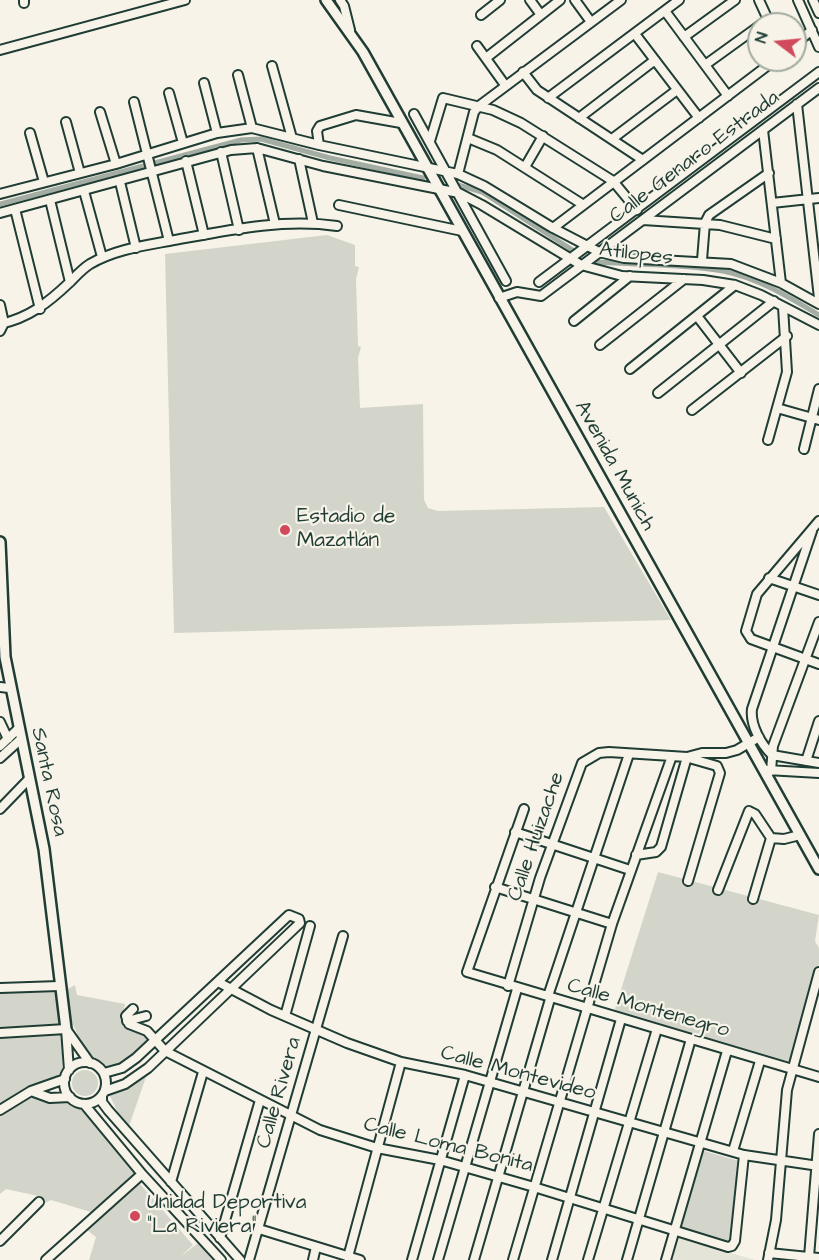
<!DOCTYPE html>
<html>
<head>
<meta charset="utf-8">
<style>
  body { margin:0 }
  #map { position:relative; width:819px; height:1260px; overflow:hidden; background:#f7f3e8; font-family:"Architects Daughter",sans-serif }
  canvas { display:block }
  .north { position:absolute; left:747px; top:12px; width:60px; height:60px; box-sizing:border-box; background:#f7f3e8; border:2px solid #a1aaa0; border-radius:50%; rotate:286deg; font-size:16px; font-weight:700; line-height:24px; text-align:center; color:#1f3d34 }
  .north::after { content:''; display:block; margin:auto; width:21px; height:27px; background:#d1495b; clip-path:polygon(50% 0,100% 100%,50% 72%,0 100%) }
</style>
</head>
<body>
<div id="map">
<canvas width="819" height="1260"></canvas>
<div class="north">N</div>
</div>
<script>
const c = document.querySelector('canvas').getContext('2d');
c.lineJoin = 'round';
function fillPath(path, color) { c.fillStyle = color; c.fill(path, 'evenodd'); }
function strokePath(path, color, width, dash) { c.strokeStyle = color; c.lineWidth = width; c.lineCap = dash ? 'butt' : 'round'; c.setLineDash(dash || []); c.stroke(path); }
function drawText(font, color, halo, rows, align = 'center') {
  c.font = font + ' "Architects Daughter",sans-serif'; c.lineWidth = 4.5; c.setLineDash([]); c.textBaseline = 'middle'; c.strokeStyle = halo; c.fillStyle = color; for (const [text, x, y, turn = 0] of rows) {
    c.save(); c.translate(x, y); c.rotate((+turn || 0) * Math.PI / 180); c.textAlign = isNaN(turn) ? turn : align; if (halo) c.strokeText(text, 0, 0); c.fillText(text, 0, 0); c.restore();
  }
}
fillPath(new Path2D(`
  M678,1238L755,1260H671Z`), '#e5e4d9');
fillPath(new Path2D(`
  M327,235L355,245V266L359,267L356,279L358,346L361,347L358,358L360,408L423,404L424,500L428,508L438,511L604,507L671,620L174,633L165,254Z
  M658,872L819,915L815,941L819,948V963L790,1063L613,1015Z
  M75,985L77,995L125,1004L122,1019C129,1029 141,1030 148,1040L125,1062L105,1069L86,1052L67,1012L64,991Z
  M56,992L60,1022L57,1027L0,1031V993Z
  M62,1032V1070L57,1076L27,1087L0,1103V1035Z
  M72 1083a13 13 0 1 1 26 0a13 13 0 1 1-26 0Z
  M146,1077L129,1126L119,1115L109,1094Z
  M36,1092L51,1102L66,1101L80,1109L138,1172L94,1213L51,1200L45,1203L38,1196L6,1189L0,1194V1114Z
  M701,1150L739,1161L732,1243L677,1228Z
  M140,1184L193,1245L180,1257L198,1243L212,1260H89L96,1237L87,1230Z`), '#d3d5ca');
strokePath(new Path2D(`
  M458,185L482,192L574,251
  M0,204L241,140L261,139L330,158L423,178
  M593,260L599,262C636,265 688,264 723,271C758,278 789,297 819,315`), '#a4ada3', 5);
const minor = new Path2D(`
  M24,0V3
  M340,0L344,6L350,30
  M530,0L541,15
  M575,0L591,22
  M759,0L770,24
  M798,0L819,47
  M813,0L819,13
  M665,11L728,96
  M481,15L500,0
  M635,34L699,118
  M684,37L735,0
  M795,44L812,30
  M477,46L505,85
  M0,50L185,0
  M486,58L560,0
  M705,65L759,26
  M272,66L292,138
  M523,72L537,90L643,160
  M238,75L252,128
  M204,83L217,133
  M169,93L183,143
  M548,98L679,0
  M134,102L169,241
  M797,104L819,298
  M100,112L116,164
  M414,114L506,281
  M579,118L655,60
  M66,122L80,173
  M763,130L781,283
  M30,133L44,182
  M468,138L497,150L582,204
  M612,139L677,90
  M430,141L443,98L493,110L521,123L613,181L637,210
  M319,145L317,131L320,126L356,115L401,123
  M257,148L275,224
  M221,152L239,230
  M299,159L313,223
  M186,161L204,235
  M525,167L543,136
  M458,174L474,112L479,106L621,0
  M120,182L136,248
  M84,191L102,257
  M0,194L116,164L217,133L252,128L319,145L458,174L484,186L553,228L599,252L624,258L731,264L781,283L819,304
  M50,200L70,282
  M772,203L819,198
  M339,205L462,231
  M15,209L40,309
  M0,213L231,150L257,148L323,166L459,193L482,205L581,265L622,276L703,280L735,285L761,295L819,325
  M643,220L720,225L776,239
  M553,228L775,60
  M702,260L705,223L709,215L769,173
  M539,282L819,72
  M499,298L517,292L541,296L819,88
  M0,305L4,323L0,331
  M697,316L741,373
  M574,321L630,276
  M0,324C29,318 49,302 70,282C76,276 82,269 90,264C114,250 142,246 169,241C224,231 281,218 337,226
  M600,345L684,279
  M630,369L735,285
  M658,393L774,301
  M777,408L819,420
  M692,410L787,336
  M768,440L787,372L783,307
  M804,449L819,389
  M819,521L757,594L746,631L751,639L819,664
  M769,578L819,595
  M0,687L9,688
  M0,722L8,739
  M0,746L19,728
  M772,755C761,744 750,725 752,709L812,531
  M772,755L819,763
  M0,758L21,739
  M806,761L819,721
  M767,770L819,773
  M771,771L773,746L819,622
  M0,809L29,779
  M524,809L467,972L819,1077
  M515,832L630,870
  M636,855L656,852L661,847L687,757
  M688,881L720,773L717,766L689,758
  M495,887L612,924
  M718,890L749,811L755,814L771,838L784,839L800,835
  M753,899L771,838
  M218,982L271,1010L347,1043L401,1062L465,1075L744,1155L819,1166
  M508,986L540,878L582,763L599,753L609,752L687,757L702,753H726L737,750L759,737
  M0,988L59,986
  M133,1009L126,1016L129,1024L147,1031L165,1051L320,1130L377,1148L440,1160L534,1187L728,1247L732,1246L735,1241L744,1155
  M285,1016L310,926
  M127,1021L146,1016
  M0,1033L66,1029
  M64 1083a21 21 0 1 1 42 0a21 21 0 1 1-42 0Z
  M69,1070L66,1029L90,1063
  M104,1073L122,1068L136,1058L289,915L299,919L300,923L148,1068L125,1084L105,1091
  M65,1079L31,1091L50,1098L70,1097
  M102,1096V1102L108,1110L240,1260
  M84,1104L142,1174L221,1260
  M0,1110L31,1091
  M733,1151L760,1061
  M171,1182L203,1072
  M259,1229L360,1260
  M220,1238L260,1100
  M0,1241L39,1202
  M769,1253L819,1258
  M348,1257L401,1062
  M809,1257L819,1134
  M46,1260L142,1174
  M249,1260L343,936
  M313,1260L316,1247
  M412,1260L465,1075
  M438,1260L517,989
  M474,1260L550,999L549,993L629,754
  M513,1260L612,924L672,756
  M552,1260L621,1019
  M588,1260L657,1029
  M627,1260L691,1039
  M666,1260L727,1051
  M768,1260L776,1220L787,1090L819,972`);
const major = new Path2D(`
  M326,0L363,52L819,869
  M0,542L5,657L44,849L66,1029`);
strokePath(minor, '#1f3d34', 12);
strokePath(major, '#1f3d34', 14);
strokePath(minor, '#f7f3e8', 8);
strokePath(major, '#f7f3e8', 9);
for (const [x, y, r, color] of [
  [285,530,6,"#d1495b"],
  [135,1216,6,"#d1495b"]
]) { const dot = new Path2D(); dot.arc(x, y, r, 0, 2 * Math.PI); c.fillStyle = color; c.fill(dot); strokePath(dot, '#f7f3e8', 2); }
drawText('21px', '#1f3d34', '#f7f3e8', [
  ["Calle Genaro Estrada",695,158,-37],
  ["Atilopes",636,255,7],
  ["Avenida Munich",614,466,61],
  ["Santa Rosa",48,782,78],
  ["Calle Huizache",537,837,-71],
  ["Calle Montenegro",648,1009,16],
  ["Calle Montevideo",518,1074,15],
  ["Calle Rivera",280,1093,-74],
  ["Calle Loma Bonita",448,1146,14]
]);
drawText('21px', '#1f3d34', '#f7f3e8', [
  ["Estadio de",297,518],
  ["Mazatlán",297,542],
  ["Unidad Deportiva",147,1204],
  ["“La Riviera”",147,1228]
], 'left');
</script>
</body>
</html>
